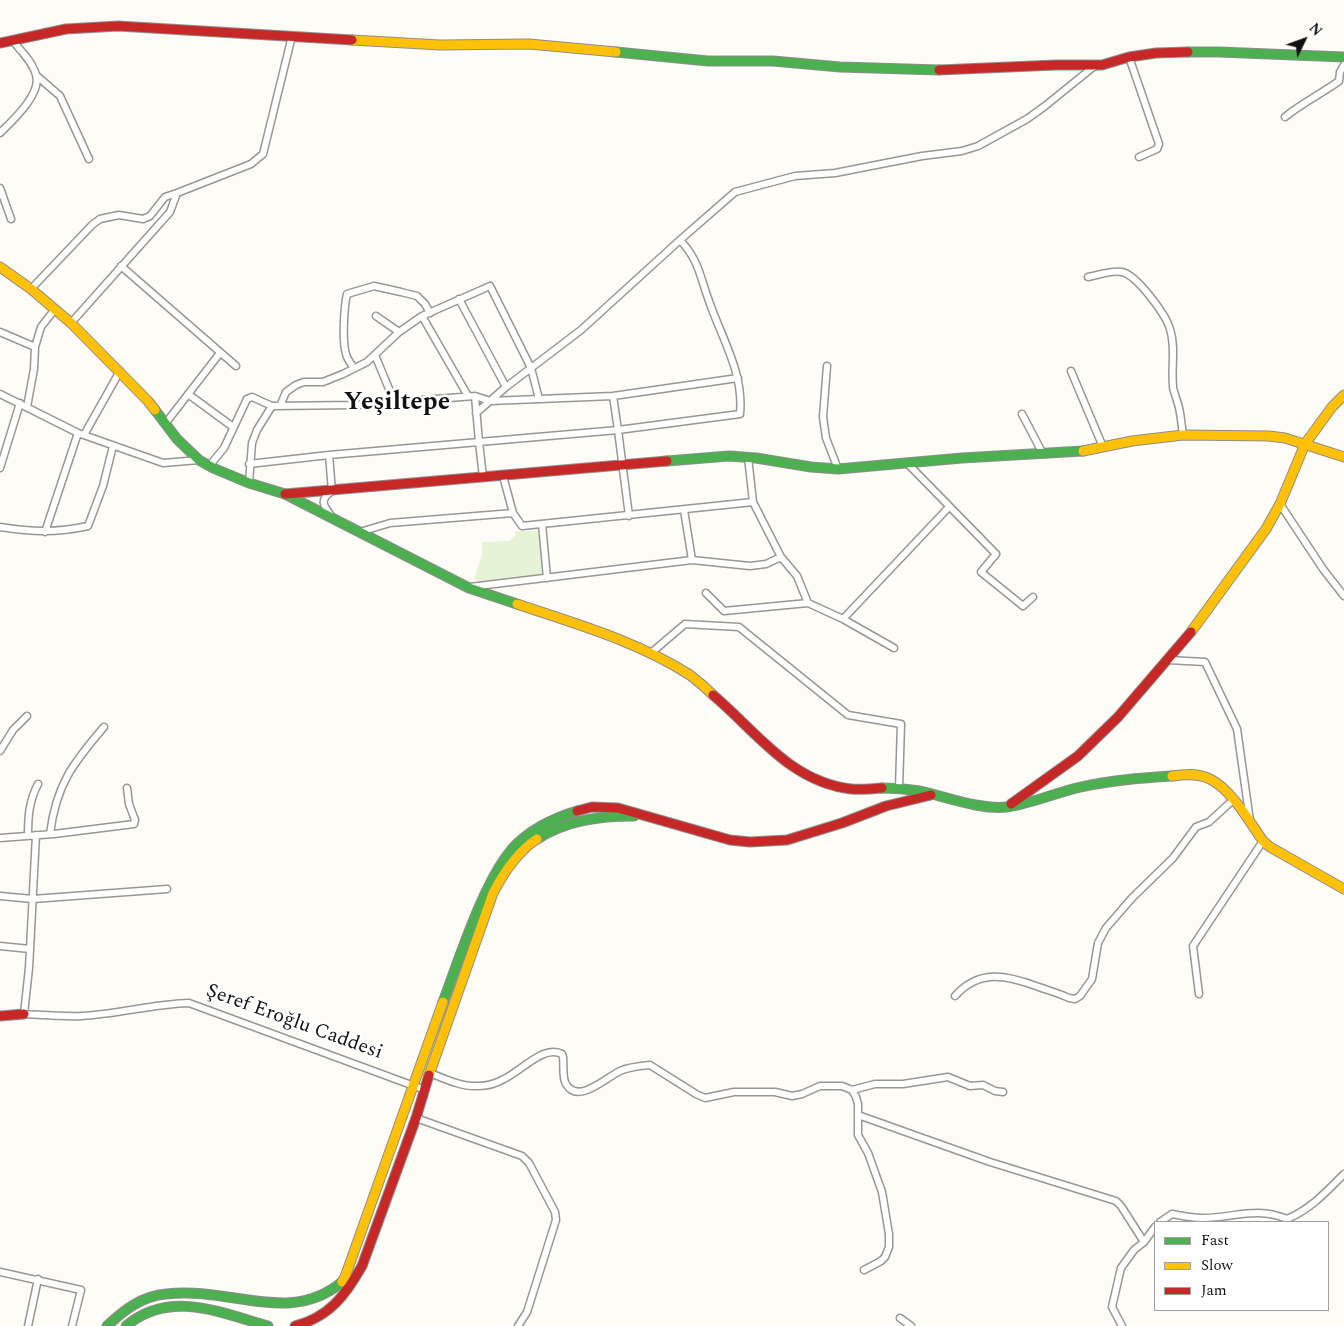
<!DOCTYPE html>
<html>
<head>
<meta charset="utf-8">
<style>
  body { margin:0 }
  #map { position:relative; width:1344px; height:1326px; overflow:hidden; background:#fdfcf7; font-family:Spectral,serif }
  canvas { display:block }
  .legend { position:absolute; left:1154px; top:1221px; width:175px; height:90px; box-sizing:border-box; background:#fff; border:1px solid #a0a0a0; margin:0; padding:6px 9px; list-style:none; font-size:15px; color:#111 }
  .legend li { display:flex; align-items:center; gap:10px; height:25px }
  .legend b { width:25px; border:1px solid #a0a0a0 }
  .north { position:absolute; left:1279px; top:15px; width:50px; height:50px; -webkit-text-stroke:4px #fff; paint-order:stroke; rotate:48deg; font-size:14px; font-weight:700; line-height:20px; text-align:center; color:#111 }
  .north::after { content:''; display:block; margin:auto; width:18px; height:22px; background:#111; clip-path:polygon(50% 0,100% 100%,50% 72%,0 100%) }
</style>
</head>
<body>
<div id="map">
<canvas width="1344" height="1326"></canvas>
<ul class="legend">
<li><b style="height:6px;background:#4caf50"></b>Fast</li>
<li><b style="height:6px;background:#ffc107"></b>Slow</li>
<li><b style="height:6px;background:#c62828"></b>Jam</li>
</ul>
<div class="north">N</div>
</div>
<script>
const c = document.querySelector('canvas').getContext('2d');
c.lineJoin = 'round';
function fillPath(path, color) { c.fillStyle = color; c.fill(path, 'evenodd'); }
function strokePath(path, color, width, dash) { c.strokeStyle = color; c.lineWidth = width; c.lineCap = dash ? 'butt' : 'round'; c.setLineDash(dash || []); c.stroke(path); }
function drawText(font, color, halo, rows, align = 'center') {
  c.font = font + ' Spectral,serif'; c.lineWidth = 5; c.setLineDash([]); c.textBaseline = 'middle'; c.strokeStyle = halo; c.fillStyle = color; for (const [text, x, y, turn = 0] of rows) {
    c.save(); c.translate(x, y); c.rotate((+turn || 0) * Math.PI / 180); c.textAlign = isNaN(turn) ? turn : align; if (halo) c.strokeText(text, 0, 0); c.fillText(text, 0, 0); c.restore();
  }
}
fillPath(new Path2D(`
  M515,531H539L542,574L481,582L474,579L482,555V542L509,541L515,536Z`), '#e7f3d7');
const street = new Path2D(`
  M1129,57L1159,144L1157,149L1139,157
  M37,76L60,96L89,159
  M1285,117C1302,103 1321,94 1339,81L1340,72L1344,65
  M0,133C12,121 42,94 36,75C33,62 20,50 12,40
  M0,188L11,219
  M121,266L236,366
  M1088,277C1098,275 1112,270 1122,272C1137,275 1166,315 1170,329C1176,348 1171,367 1173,386C1173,391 1176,396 1177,401C1181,411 1181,423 1183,435
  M31,289L92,225L100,219L119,215L143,219L150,216L165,197L177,193
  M459,299L506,387
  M376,316L399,332
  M422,316L468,396
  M71,323L170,212L177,193L251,164L263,154L292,36
  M0,332L35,347
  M375,355L394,401
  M827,366L823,417L826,438L838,469
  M354,368C351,364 347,359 346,354C342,341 344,307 347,294L374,286L401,292L417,296L425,304L430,313
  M1071,371L1103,447
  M0,394L78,433L163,463L199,460
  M188,394L233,427
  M280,406L286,392L296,385L304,382H323L343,374L367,362L399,332L422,316L490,286L531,368L539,399
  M27,407L34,369L35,347L41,327L55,309
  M476,413L506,387L581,330L680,240L735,192L795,176L835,173L922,156L962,151L978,146L1027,119L1045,106L1092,68L1096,66
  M1022,414L1043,454
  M165,424L220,353
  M84,435L120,371
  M329,455L332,491C319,500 323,505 332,517
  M249,464L329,455L479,442L475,396
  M908,464L996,554L981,572L1023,606L1033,597
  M210,465L224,448L247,399L252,397L272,406
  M0,468L20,403
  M503,476L513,513
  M483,477L479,442L618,430L613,396
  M249,483L252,443L257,430L272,406L356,405L475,396L490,401L613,396L738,378
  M753,502L781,557L797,576L808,603L843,619L894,648
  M1280,504L1323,569L1344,596
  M684,510L692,560
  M629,516L618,430L740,414C744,373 722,339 709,301C700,277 699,260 680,240
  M542,524L547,578
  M0,527C32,532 56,533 88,526L103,486L113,446
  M45,532L78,433
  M360,532L390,523L513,513L522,526L753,502L748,457
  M470,587L692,560L750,566L766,564L781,557
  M706,593L724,611L808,603
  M843,619L949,507
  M651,653L685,624L739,627L848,715L901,724L899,788
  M1168,660L1205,662L1237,729L1250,821
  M0,751L13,730L27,716
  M50,834C56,785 73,763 104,727
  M36,835L29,968L24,1014C43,1015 63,1017 82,1016C118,1014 153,1004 189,1003L425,1090
  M28,836C28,817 29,801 38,784
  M0,838L54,834L134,824L135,820L129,804L127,788
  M0,896L33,899L167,889
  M0,946L30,949
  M1199,994L1193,946L1263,841
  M955,996C979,969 1006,975 1036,986C1047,990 1058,993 1069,998L1075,999L1080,996L1092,979L1098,943L1106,928L1132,898L1173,858L1196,827L1209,822L1234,799
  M430,1073C445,1079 462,1087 478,1086C487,1086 497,1083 504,1079C520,1072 544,1044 562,1054L563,1057C564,1065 562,1078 566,1084C578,1105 607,1077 620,1071C629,1067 640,1066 650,1065L696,1094L705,1098L734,1092H775L792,1096L802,1094L820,1086H842L852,1090L856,1097L858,1104V1135L868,1153L882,1192L889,1234V1247L885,1257L881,1261L864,1270
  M852,1090L875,1084H903L948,1077L970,1086L983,1085L995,1091L1003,1092
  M858,1115L990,1162L1116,1201L1121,1206L1144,1242
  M416,1118L522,1156L529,1163L555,1212L556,1220L527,1312L518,1326
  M1160,1222L1172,1214C1182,1216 1193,1218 1203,1218C1234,1218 1256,1206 1287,1219C1311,1209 1326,1192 1344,1174
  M0,1272L81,1290L72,1326
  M900,1318L911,1326
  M28,1326L38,1279
  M1122,1326L1112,1307L1121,1268L1134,1250L1144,1242L1155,1227`);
const fast = new Path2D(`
  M616,52L708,61H773L840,67L939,70
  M1188,52H1219L1344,57
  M155,410L177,439L199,460L213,468L249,483L285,494L469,588L517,604
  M667,461L729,456L756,458L811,467L838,469L962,458L1083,451
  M882,788C895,788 907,789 920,791C947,797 980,810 1007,807C1030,804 1058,792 1081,787C1111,780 1142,778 1172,776
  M537,839C567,820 600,816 634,816
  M443,1002C457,965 469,927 486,892C493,877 501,862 512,849C528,831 553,818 577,811
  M107,1326C124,1310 142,1296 166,1294C232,1286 289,1326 342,1282
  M126,1326C170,1289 221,1313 268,1326`);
const slow = new Path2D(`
  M352,40L440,45L529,44L616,52
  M0,267L31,289L71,323L148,401L155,410
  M1083,451L1132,441L1183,435L1269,436L1285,438L1344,457
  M517,604C576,624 637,641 690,675C698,681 706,688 713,695
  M1191,632L1266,529L1280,504L1305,444L1332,407L1344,395
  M1172,776C1185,774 1198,773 1210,779C1232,790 1249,821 1263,841L1270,847L1344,889
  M429,1075L493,893C504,872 517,852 537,839
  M342,1282L345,1277L443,1002`);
const jam = new Path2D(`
  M0,43L66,29L118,26L352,40
  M939,70L1056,65H1102L1129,57L1156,53L1188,52
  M285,494L667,461
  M713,695C756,731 790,782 851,789C861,790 872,789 882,788
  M1011,804L1078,756L1118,717L1191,632
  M577,811L592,807L618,808L730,840L750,842L787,840L842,823L886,806L931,795
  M0,1016L24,1014
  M295,1326C329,1317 345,1296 362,1266L416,1118L429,1075`);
strokePath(street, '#979795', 9);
strokePath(fast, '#8e8d8b', 11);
strokePath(slow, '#8e8d8b', 11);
strokePath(jam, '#8e8d8b', 11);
strokePath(street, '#fffffe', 6);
strokePath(fast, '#4caf50', 9);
strokePath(slow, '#ffc107', 9);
strokePath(jam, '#c62828', 9);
drawText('20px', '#111', '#fff', [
  ["Şeref Eroğlu Caddesi",294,1023,20]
]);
drawText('bold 25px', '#111', '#fff', [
  ["Yeşiltepe",397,404]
]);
</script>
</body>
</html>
